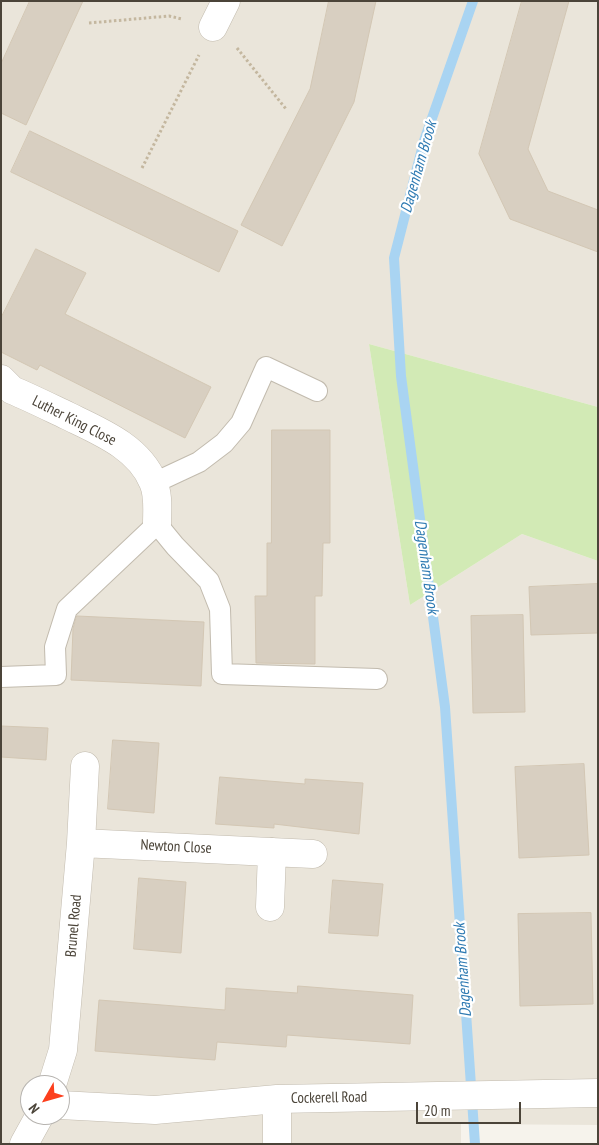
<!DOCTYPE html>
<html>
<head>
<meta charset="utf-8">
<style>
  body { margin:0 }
  #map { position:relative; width:599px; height:1145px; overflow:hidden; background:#f6f3ec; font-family:"PT Sans Narrow",sans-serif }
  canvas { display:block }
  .frame { position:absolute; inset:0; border:2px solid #4b4439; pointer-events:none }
  .north { position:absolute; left:20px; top:1075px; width:50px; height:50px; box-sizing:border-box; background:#fff; border:1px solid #b7b4b0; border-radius:50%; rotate:232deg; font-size:14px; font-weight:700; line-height:20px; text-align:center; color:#4b4439 }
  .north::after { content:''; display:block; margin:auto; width:18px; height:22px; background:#fc3f1d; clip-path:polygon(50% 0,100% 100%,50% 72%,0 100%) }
  .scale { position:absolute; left:416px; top:1102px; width:105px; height:22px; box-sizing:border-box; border:2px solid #4b4439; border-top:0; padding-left:6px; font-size:15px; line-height:18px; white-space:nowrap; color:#4b4439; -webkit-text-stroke:4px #fff; paint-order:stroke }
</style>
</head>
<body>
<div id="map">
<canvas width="599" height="1145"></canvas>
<div class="frame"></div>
<div class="north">N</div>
<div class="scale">20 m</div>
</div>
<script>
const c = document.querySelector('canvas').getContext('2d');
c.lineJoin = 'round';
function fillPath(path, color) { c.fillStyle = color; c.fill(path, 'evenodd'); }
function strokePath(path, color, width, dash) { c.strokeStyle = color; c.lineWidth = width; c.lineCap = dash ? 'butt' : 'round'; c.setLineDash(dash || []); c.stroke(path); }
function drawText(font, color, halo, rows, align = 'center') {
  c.font = font + ' "PT Sans Narrow",sans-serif'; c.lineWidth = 4.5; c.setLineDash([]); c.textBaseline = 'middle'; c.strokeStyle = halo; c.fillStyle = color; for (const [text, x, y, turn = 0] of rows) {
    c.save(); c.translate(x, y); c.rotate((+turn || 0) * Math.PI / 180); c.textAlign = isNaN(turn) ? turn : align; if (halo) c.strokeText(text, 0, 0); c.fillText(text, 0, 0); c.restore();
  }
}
fillPath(new Path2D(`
  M1,1H598V407L369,344L410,605L522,534L598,561V1125L461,1124V1144H1ZM30,1085H60V1115H30Z`), '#eae5da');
fillPath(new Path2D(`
  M369,344L598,407V561L522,534L410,605Z`), '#d2eab5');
strokePath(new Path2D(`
  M473,1L424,141L394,258L401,376L445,707L475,1144`), '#a9d4f2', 10);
const building = new Path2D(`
  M30,1H83L26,125L1,113V64Z
  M329,1H376L354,102L282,246L241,225L310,89Z
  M522,1H569L528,149L548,191L598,210V252L510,219L479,154Z
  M30,131L238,231L219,272L11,172Z
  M36,249L86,273L65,314L211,387L185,438L40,365L37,370L1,352V318Z
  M272,430H330V543H323L322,596H315V664L256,663L255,596H267V543H271Z
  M598,584V633L531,635L529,587Z
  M523,615L525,712L473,713L471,616Z
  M77,616L204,622L201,686L71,680L73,629Z
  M1,726L48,728L46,760L1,757Z
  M113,740L159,743L154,813L108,809Z
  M584,764L589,855L519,858L515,767Z
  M220,777L305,784V779L363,783L359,834L274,824V828L216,824Z
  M139,878L186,882L181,953L134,949Z
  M333,880L383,884L378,936L329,933Z
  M591,913L593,1004L520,1006L518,914Z
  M298,986L413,995L410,1044L287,1035L286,1047L217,1042L215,1060L95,1051L99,1000L225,1010L226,988L297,993Z`);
fillPath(building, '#d8cfc1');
strokePath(building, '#d3c7b4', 1);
const lane = new Path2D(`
  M154,483L199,462L224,443L241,423L266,367L317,391
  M1,677L56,675L55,647L67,609L157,524L175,546L209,581L220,609L222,674L377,679`);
const street = new Path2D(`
  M213,27L226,1
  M1,379L12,390C31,398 49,407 68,416C99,431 139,447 153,482C159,495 157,510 157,524
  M81,843L313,854
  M270,907L272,852
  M52,1085L63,1050L81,843L85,766
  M60,1105L155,1110L277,1099L598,1093
  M24,1144L40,1115
  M277,1144V1099`);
strokePath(lane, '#c2bbae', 22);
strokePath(street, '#c2bbae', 29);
strokePath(new Path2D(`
  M89,23L169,16L182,19
  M237,48L286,109
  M142,168L199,55`), '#c4b79f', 3, [2.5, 2.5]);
strokePath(lane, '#fff', 20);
strokePath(street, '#fff', 28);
drawText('15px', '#4b4439', '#fff', [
  ["Luther King Close",74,421,27],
  ["Newton Close",176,847,3],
  ["Brunel Road",74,926,-85],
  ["Cockerell Road",329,1098,-1]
]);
drawText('italic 16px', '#2e7ab2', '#fff', [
  ["Dagenham Brook",419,167,-74],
  ["Dagenham Brook",426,567,82],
  ["Dagenham Brook",463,970,-94]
]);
</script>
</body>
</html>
